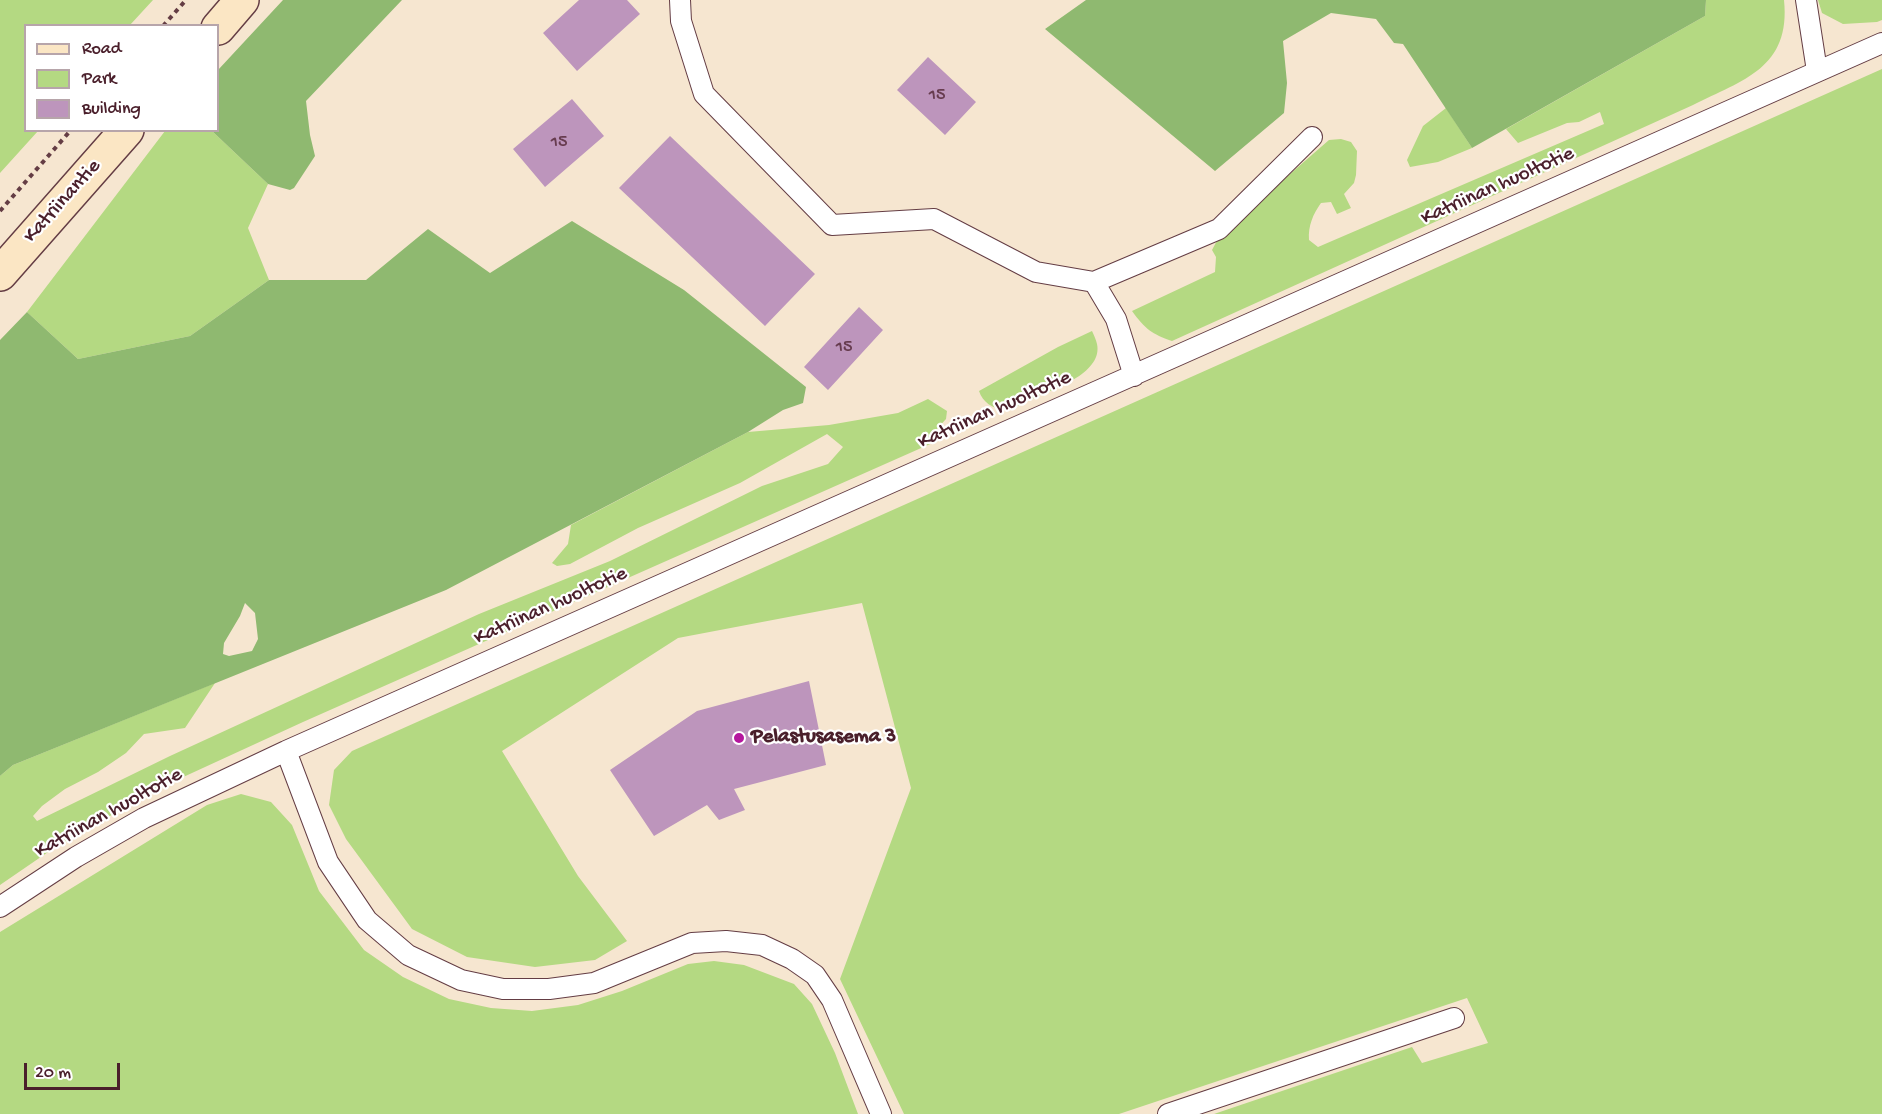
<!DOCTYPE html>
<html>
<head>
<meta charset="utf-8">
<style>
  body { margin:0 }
  #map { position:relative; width:1882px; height:1114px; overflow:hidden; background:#f6e6d0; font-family:"Gochi Hand",sans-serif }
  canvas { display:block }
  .legend { position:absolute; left:24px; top:24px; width:195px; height:108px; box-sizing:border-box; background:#fff; border:2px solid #b7a5aa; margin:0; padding:8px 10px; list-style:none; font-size:18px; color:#4a1f2b }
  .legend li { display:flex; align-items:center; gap:12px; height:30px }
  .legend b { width:30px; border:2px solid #b7a5aa }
  .scale { position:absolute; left:24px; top:1063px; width:96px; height:27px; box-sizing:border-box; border:3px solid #4a1f2b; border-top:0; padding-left:8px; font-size:18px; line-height:21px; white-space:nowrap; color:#4a1f2b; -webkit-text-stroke:4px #fff; paint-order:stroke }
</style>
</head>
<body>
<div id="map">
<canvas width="1882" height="1114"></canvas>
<ul class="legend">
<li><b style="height:8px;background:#fbe6c4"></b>Road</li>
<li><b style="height:16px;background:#b4d982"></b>Park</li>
<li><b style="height:16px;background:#bd95bc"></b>Building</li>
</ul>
<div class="scale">20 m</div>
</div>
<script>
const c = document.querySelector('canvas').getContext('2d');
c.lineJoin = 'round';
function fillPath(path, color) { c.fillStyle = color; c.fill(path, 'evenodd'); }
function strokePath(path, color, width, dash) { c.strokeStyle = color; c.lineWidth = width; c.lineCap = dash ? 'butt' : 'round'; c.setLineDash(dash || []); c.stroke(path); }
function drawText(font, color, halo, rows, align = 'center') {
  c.font = font + ' "Gochi Hand",sans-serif'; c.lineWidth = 4.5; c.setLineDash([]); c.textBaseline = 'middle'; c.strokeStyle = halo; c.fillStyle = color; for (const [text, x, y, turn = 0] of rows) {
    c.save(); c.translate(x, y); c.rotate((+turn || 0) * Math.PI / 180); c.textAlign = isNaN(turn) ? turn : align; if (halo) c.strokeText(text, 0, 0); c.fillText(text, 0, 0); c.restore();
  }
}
fillPath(new Path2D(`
  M0,0H153L130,25L26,26V130L38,131L0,173Z
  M1706,0H1784C1791,68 1743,80 1693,105L1172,341C1152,334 1145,329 1132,311L1215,272L1216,257L1212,250L1220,235L1329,140L1341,139L1351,142L1357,151L1356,175L1354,183L1344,194L1351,208L1337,214L1331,202L1321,203C1313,214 1308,226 1309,240L1318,247L1604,124L1600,112L1579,122L1567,123L1518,143L1506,129L1705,16Z
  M1818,0H1882V20L1877,22L1843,24L1822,13Z
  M1882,69V1114H1214L1412,1047L1422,1063L1488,1043L1467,998L1119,1114H904L840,979L911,788L862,603L678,638L502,751L578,876L627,941L595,960L535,967L467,957L412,929L346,839L329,805L334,770L352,751Z
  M1446,108L1472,148L1438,162L1410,167L1407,160L1423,126Z
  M165,131H212L268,184L248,228L269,280L190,336L78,359L27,312Z
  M1092,331C1094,335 1096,340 1097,344C1103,372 1057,388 1038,396C1029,400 1018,407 1008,409C995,411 983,403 979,391L1058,347Z
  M928,399L947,411L946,419L936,430L937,441L303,722L155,790L51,850L0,885V776L13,765L215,683L185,728L144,734L126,753L98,772L65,789L42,806L33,816L37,821L170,756L479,614L610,561L762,486L828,464L843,447L827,434L740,483L638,528L570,564L557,566L552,563L568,544L571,525L748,432L829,425L898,413Z
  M241,794L271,802L292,825L319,891L364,950L403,977L449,999L491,1008L532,1011L578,1005L622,991L688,964L714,961L744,965L794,984L812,1004L835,1053L858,1114H0V932L207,805Z`), '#b4d982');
fillPath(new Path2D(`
  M283,0H402L306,101L310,135L315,156L294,188L290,190L268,184L212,131L218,130V70Z
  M1086,0H1706L1705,16L1472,148L1403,44L1394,43L1376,19L1331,13L1283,41L1287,83L1284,113L1215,171L1045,29Z
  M572,221L684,290L806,387L803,403L783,410L748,432L446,590L13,765L0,776V340L27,312L78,359L190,336L269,280H366L428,229L490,273ZM245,603L255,613L258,639L252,651L229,656L223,654L224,643L240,616Z`), '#8fb970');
fillPath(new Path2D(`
  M579,0H627L640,14L577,71L543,33Z
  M928,57L976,102L945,135L897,90Z
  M572,99L604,136L545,187L513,149Z
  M670,136L815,274L765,326L619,188Z
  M859,307L883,330L828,390L804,367Z
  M809,681L826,765L734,789L745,810L719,820L707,805L654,836L610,770L697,711Z`), '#bd95bc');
const service = new Path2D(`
  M680,0L681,21L704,94L832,225L934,219L1036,272L1094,282L1219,229L1312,137
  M1806,0L1817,71
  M1094,282L1116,319L1134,376
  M286,751L328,862L367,920L408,955L461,980L503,989H549L594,983L692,943L726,941L762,945L792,959L815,975L832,1000L881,1114
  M0,907L76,857L144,818L286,751L1882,43
  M1168,1114L1454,1018`);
const secondary = new Path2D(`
  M218,28L242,0
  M0,274L127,130`);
strokePath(service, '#643d44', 22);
strokePath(secondary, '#643d44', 36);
strokePath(new Path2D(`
  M163,26L186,0
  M0,211L71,130`), '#643d44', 4, [4.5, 4.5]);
strokePath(service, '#fff', 20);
strokePath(secondary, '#fbe6c4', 33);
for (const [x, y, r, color] of [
  [739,738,6,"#b5179e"]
]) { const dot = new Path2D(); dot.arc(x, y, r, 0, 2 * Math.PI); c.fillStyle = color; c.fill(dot); strokePath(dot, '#fff', 2); }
drawText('18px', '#673c4f', null, [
  ["15",937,96],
  ["15",559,143],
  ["15",844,348]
]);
drawText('21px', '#4a1f2b', '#fff', [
  ["Katriinan huoltotie",1498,187,-24],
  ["Katriinantie",63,202,-48],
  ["Katriinan huoltotie",995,411,-24],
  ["Katriinan huoltotie",551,607,-24],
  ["Katriinan huoltotie",109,814,-29]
]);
drawText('bold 21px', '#4a1f2b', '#fff', [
  ["Pelastusasema 3",751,738]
], 'left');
</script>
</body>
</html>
